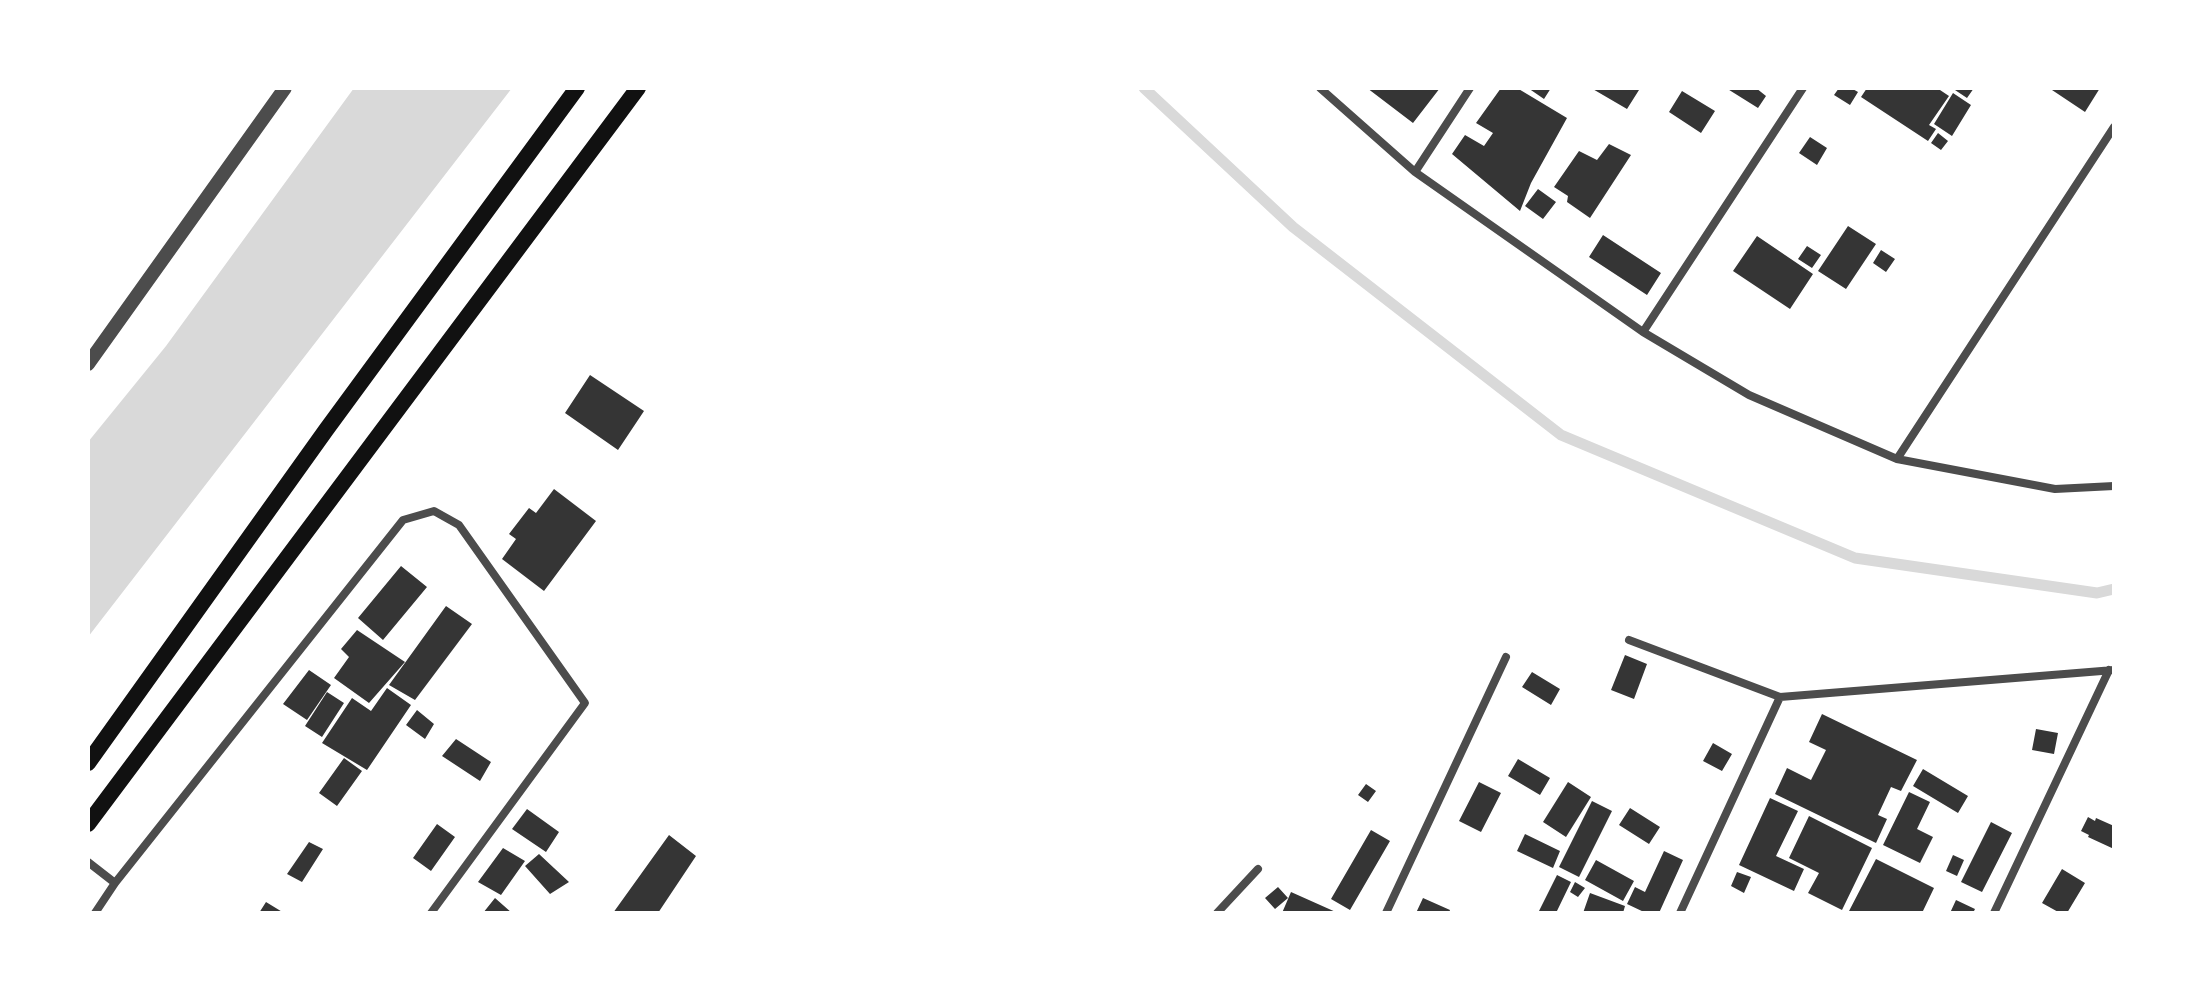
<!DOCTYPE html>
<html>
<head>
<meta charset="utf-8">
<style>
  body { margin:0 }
  #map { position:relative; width:2202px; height:1001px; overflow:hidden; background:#fff; font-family:"Fira Sans Condensed",sans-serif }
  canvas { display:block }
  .frame { position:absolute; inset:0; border:90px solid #fff; pointer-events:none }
</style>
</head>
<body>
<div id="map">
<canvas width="2202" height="1001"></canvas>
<div class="frame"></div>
</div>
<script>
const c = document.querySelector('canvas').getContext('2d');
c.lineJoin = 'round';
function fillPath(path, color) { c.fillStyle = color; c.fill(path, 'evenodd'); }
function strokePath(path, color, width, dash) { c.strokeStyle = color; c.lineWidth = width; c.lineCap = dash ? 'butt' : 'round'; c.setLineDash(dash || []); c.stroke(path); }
fillPath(new Path2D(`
  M354,88H512L88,637V442L166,346Z`), '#d9d9d9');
strokePath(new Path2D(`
  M1144,88L1293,227L1561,435L1855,558L2097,593L2114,589`), '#d9d9d9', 11);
fillPath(new Path2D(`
  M1367,88H1440L1413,123Z
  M1501,88H1517L1567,118L1531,183L1520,211L1452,154L1465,135L1484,146L1493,133L1476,123Z
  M1528,88H1551L1544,99Z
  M1591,88H1637L1639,90L1627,109Z
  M1726,88H1756L1766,96L1758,108Z
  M1839,88H1851L1858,92L1850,105L1834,95Z
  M1867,88H1937L1949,96L1929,125L1936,129L1928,141L1861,97Z
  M1952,88H1974L1967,98Z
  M2049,88H2100L2085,112Z
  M1682,91L1715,111L1701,133L1669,112Z
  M1953,93L1971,105L1952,136L1934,124Z
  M1938,133L1948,141L1941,150L1931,143Z
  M1810,137L1827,148L1817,165L1799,153Z
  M1609,144L1631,155L1590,218L1567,202L1568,196L1554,187L1579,151L1597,160Z
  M1538,189L1556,202L1543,219L1525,206Z
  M1848,226L1876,244L1846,289L1818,271Z
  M1603,235L1661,273L1647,295L1589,257Z
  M1757,236L1813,274L1790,309L1733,271Z
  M1807,246L1821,255L1812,268L1798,259Z
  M1881,250L1895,259L1886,272L1873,263Z
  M590,375L644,411L618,450L565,413Z
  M554,489L596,521L544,591L502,559L516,539L509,534L529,508L536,513Z
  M401,566L427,587L383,640L358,618Z
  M446,606L472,624L415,700L389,685Z
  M357,630L405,662L369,703L334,678L349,657L341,649Z
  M1625,655L1647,664L1634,699L1611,690Z
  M309,670L331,685L307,720L283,704Z
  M1532,672L1560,689L1551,705L1522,687Z
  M387,688L411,705L367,770L322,743L352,698L371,711Z
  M327,692L344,703L322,737L305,726Z
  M417,710L434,724L425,739L406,725Z
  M1822,714L1917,760L1901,791L1891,787L1878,815L1887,819L1876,843L1775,794L1787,768L1811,780L1826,750L1809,742Z
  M2036,729L2058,733L2054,754L2032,750Z
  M456,739L491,762L480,781L442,756Z
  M1713,743L1732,754L1722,771L1703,761Z
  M344,758L362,771L337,806L319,793Z
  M1518,759L1550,778L1540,795L1508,776Z
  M1923,769L1968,796L1958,813L1913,786Z
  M1479,782L1501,793L1481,832L1459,821Z
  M1568,782L1591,797L1566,837L1543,822Z
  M1366,784L1376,791L1368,802L1358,795Z
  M1909,792L1930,802L1917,829L1933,837L1920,863L1883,845Z
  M1770,798L1798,811L1776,856L1804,869L1794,891L1739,865Z
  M1592,801L1612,811L1579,877L1559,867Z
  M1630,808L1660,827L1649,844L1619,825Z
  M527,809L559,832L546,852L512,829Z
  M1809,816L1872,848L1842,910L1808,893L1819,873L1789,858Z
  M2088,817L2095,821L2096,818L2114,826V849L2088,837L2089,835L2081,831Z
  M1991,822L2012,833L1982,892L1961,882Z
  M437,824L455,837L431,871L413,858Z
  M1371,830L1390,841L1350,910L1331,899Z
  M1525,834L1560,851L1553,868L1517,851Z
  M669,835L696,856L658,913H613Z
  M309,842L323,849L302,882L287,874Z
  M503,848L525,861L501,895L478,882Z
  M1664,851L1683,860L1659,913H1646L1627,904L1635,887L1645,892Z
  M539,854L569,882L550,894L525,866Z
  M1953,855L1964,860L1957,876L1946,871Z
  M1876,859L1934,888L1922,913H1848Z
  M1596,860L1634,881L1623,901L1585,880Z
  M2062,869L2085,883L2067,913H2060L2042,903Z
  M1737,872L1751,877L1744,893L1731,886Z
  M1557,875L1571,882L1556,913H1538Z
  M1575,882L1585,888L1578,897L1570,892Z
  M1278,887L1288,898L1275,909L1265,898Z
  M1291,892L1338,913H1282Z
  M1590,893L1625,906L1623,913H1583Z
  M495,898L512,913H483Z
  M1423,898L1450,910L1449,913H1416Z
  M1956,900L1975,909L1973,913H1950Z
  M266,902L284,913H259Z`), '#353535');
strokePath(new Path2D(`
  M1320,88L1415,172L1643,332L1749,395L1897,459L2055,489L2114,486
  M1415,172L1470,88
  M1643,332L1803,88
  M1897,459L2114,127
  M1629,640L1780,697L2114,670
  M88,862L115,883
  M95,913L115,883L403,520L434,511L459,525L585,703L431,913
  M1217,913L1258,869
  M1386,913L1506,657
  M1680,913L1780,697
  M1994,913L2109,670`), '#4c4c4c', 8);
strokePath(new Path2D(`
  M88,364L285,88`), '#4c4c4c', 14);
strokePath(new Path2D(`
  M88,763L326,430L577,88
  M88,824L638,88`), '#111', 16);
</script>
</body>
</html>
